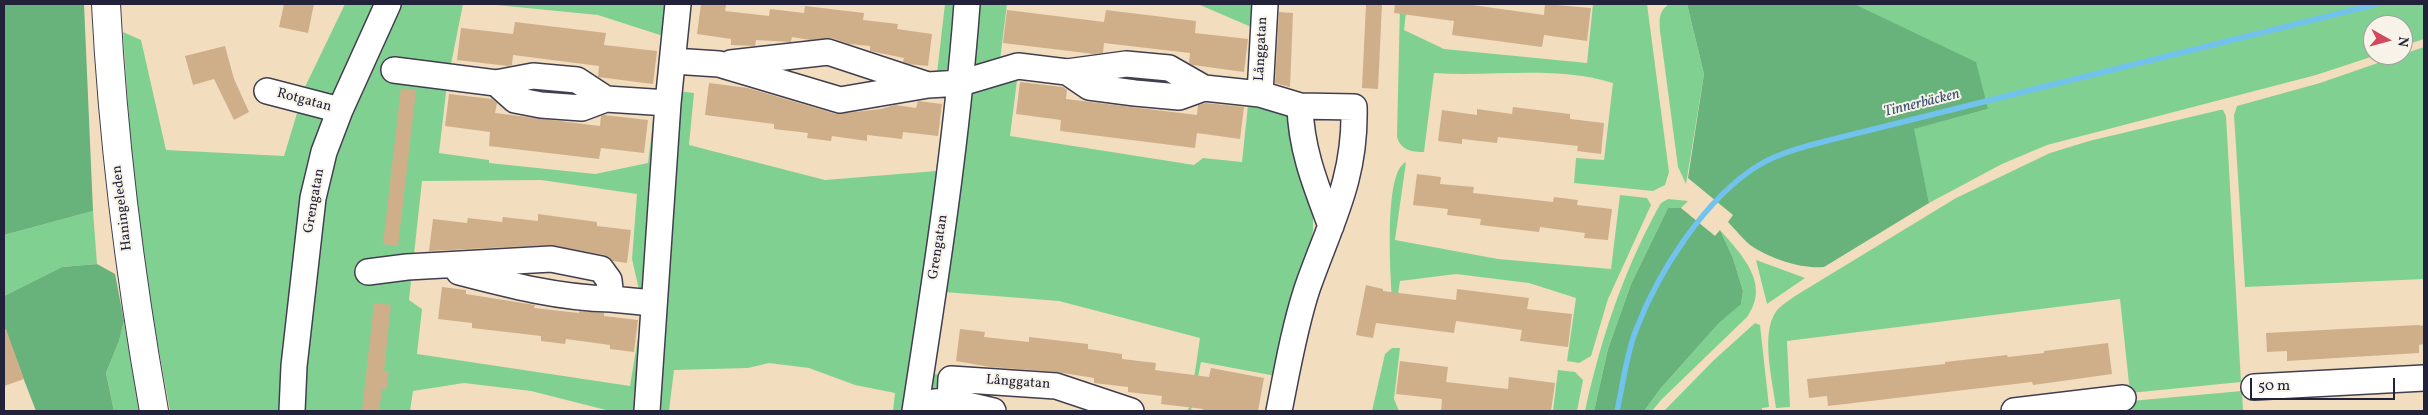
<!DOCTYPE html>
<html>
<head>
<meta charset="utf-8">
<style>
  body { margin:0 }
  #map { position:relative; width:2428px; height:415px; overflow:hidden; background:#f3ddbf; font-family:Vollkorn,serif }
  canvas { display:block }
  .frame { position:absolute; inset:0; border:5px solid #22223b; pointer-events:none }
  .north { position:absolute; left:2363px; top:15px; width:50px; height:50px; box-sizing:border-box; background:#f7f3e8; border:1px solid #a29fa3; border-radius:50%; rotate:97deg; font-size:14px; font-weight:700; line-height:20px; text-align:center; color:#22223b }
  .north::after { content:''; display:block; margin:auto; width:18px; height:22px; background:#d1495b; clip-path:polygon(50% 0,100% 100%,50% 72%,0 100%) }
  .scale { position:absolute; left:2250px; top:378px; width:145px; height:22px; box-sizing:border-box; border:2px solid #22223b; border-top:0; padding-left:6px; font-size:15px; line-height:18px; white-space:nowrap; color:#22223b; -webkit-text-stroke:4px #f7f3e8; paint-order:stroke }
</style>
</head>
<body>
<div id="map">
<canvas width="2428" height="415"></canvas>
<div class="frame"></div>
<div class="north">N</div>
<div class="scale">50 m</div>
</div>
<script>
const c = document.querySelector('canvas').getContext('2d');
c.lineJoin = 'round';
function fillPath(path, color) { c.fillStyle = color; c.fill(path, 'evenodd'); }
function strokePath(path, color, width, dash) { c.strokeStyle = color; c.lineWidth = width; c.lineCap = dash ? 'butt' : 'round'; c.setLineDash(dash || []); c.stroke(path); }
function drawText(font, color, halo, rows, align = 'center') {
  c.font = font + ' Vollkorn,serif'; c.lineWidth = 4; c.setLineDash([]); c.textBaseline = 'middle'; c.strokeStyle = halo; c.fillStyle = color; for (const [text, x, y, turn = 0] of rows) {
    c.save(); c.translate(x, y); c.rotate((+turn || 0) * Math.PI / 180); c.textAlign = isNaN(turn) ? turn : align; if (halo) c.strokeText(text, 0, 0); c.fillText(text, 0, 0); c.restore();
  }
}
fillPath(new Path2D(`
  M345,4H463L447,84L439,153L489,160V163L595,174L648,163L663,36L598,15L486,4H685L678,91L694,93L689,145L825,180L936,171L947,90L937,73L945,4H1007L1000,60L1018,73L1010,136L1194,165L1203,158L1242,162L1256,29L1200,5L1184,4H1260L1255,99L1289,113V131L1313,207V230L1309,256L1276,376L1201,362L1191,411H1187L1190,406L1200,338L1059,301L944,292L934,374L946,376L942,411H893L895,393L855,385L809,368L769,363L748,368L674,370L669,411H610L531,391L464,383L413,391L410,411H170L145,275L132,164L123,32L141,40L166,150L284,156L305,87ZM541,180L637,194L632,259L643,307L630,386L417,354L422,309L409,300L422,181Z
  M1400,4H1407L1404,30L1444,49L1587,63L1593,4H1647L1669,172L1665,185L1653,191L1574,183L1576,158L1604,160L1613,83C1555,65 1494,77 1434,73L1424,152C1411,152 1401,150 1397,137Z
  M1669,4H1687L1704,74L1686,184L1678,167L1660,31C1659,18 1659,11 1669,4Z
  M1854,4H2424V39L2403,46V25H2373V55H2377L2316,75L2047,145L2002,164L1929,203L1913,129L1988,109Z
  M2424,47V279L2245,287L2234,115L2237,106L2320,83Z
  M2220,110H2223L2226,116L2241,382L2130,393L2120,299L1787,341L1790,407L1776,408C1773,383 1762,340 1773,317C1777,307 1787,302 1795,296L1956,198L2050,153L2089,141Z
  M1406,162L1395,240L1498,259L1611,269L1620,195L1647,198L1651,205L1608,299L1591,356L1579,363L1567,361L1576,298L1529,283L1456,274L1400,281L1397,301L1392,300C1391,277 1383,172 1406,162Z
  M1668,199L1688,201L1681,208H1668L1631,284L1608,349L1594,411H1585C1601,339 1622,275 1657,210L1661,203Z
  M93,211L97,264L62,267L4,296V235Z
  M1720,230C1742,255 1771,284 1747,317L1661,400L1652,411H1644L1661,388L1719,323L1741,303L1743,291L1733,258Z
  M1756,260L1805,278L1767,304Z
  M124,321L139,411H114L106,373L119,341Z
  M1755,323L1760,325L1769,407L1762,408V411H1664L1714,360Z
  M1392,348H1400L1394,399L1399,411H1372L1385,354Z
  M1558,370L1575,372L1583,380L1577,411H1553Z
  M2242,391L2243,411H2132L2131,401Z`), '#80d191');
fillPath(new Path2D(`
  M4,4H84L93,211L4,235Z
  M1687,4H1854L1976,62L1988,109L1914,129L1929,203L1824,267C1801,269 1772,259 1753,247C1744,241 1736,230 1728,222L1733,215L1688,178L1704,74Z
  M1668,208H1681L1715,236L1720,230L1733,258L1743,291L1741,304L1719,323L1661,388L1644,411H1594L1608,349L1631,284Z
  M97,264L115,274L124,321L119,341L106,373L114,411H36L4,328V296L62,267Z`), '#68b37b');
strokePath(new Path2D(`
  M1617,411C1623,385 1626,355 1636,330C1658,272 1705,198 1759,165C1783,151 1811,145 1838,138L2377,4`), '#71c2ec', 5.5);
fillPath(new Path2D(`
  M284,4H314L308,33L279,27Z
  M701,4L726,5L725,11L769,16L770,9L804,13L805,6L864,13L863,20L898,24L897,29L932,34L928,66L909,64L903,62L904,58L870,51V46L849,44L832,38L810,40L792,37L791,42L756,40L755,46L731,45V39L697,34Z
  M1366,4H1382L1378,89L1362,88Z
  M1395,4H1465L1544,15L1545,4L1591,8L1587,41L1544,35L1542,47L1452,35L1454,21L1394,13Z
  M1007,10L1104,22L1106,10L1196,21L1195,33L1248,39L1244,72L1193,65L1189,63L1190,53L1138,47L1104,43L1103,53L1094,54L1003,43Z
  M1279,12L1293,13L1290,87L1275,83Z
  M515,22L606,33L604,45L657,51L653,84L598,77L599,66L513,55L512,65L508,66L457,60L461,28L513,34Z
  M225,46L234,79L249,112L234,120L214,79L193,85L185,56Z
  M1020,82L1063,87L1067,90L1066,99L1197,115L1198,105L1206,103L1244,107L1240,139L1197,133L1195,148L1060,131L1061,120L1016,114Z
  M709,83L748,88L836,114L881,109L895,105L916,108L918,101L942,104L938,136L903,132L902,139L867,135V141L832,136L831,141L807,138L808,133L774,129V124L705,115Z
  M401,88L416,90L398,246L383,244Z
  M449,94L492,99L497,103L495,113L600,126L601,116L604,115L648,120L644,153L601,148L599,159L489,146L490,132L445,126Z
  M1513,107L1570,114V119L1604,123L1601,154L1577,151L1578,146L1498,137L1497,143L1462,139V144L1438,141L1442,110L1477,115V109L1512,114Z
  M1417,174L1441,177L1440,184L1474,187L1473,193L1553,202L1554,197L1578,200L1577,205L1612,209L1608,240L1584,238L1585,233L1540,227L1539,232L1480,225L1481,219L1447,215L1448,209L1413,205Z
  M538,214L597,222V226L631,230L627,263L613,261L604,255L550,245L429,251L433,219L467,223L468,218L502,222L503,217L538,221Z
  M1366,285L1383,289V291L1456,300L1457,289L1529,298L1527,309L1572,314L1568,347L1520,341L1522,330L1456,321L1454,333L1376,323L1373,338L1356,335Z
  M442,287L466,290V294L535,305L534,308L579,313V311L604,313V316L638,320L634,352L610,349V345L566,339L565,344L541,341V336L472,328V323L438,319Z
  M374,303L391,305L384,371H389L386,390H382L379,411H362Z
  M2418,325L2424,326V344L2419,345V353L2287,361V351L2267,352L2266,333Z
  M4,329H6L24,379L4,386Z
  M960,329L985,332L984,337L1029,342V337L1088,344V349L1122,354V359L1156,363L1155,370L1209,377L1211,368L1264,378L1258,411H1202L1203,409L1161,404L1162,396L1128,392V387L1094,383V378L1057,372L990,367L956,361Z
  M2108,343L2112,374L2033,385L2032,382L1828,406L1827,396L1809,398L1807,379L1945,364V362L2007,355L2008,357L2044,353V351Z
  M1400,361L1448,367L1446,382L1508,389L1509,377L1555,383L1551,411H1441L1442,399L1396,394Z`), '#ceaf8a');
const minor = new Path2D(`
  M673,61L719,64L840,100L928,85L961,83L1018,66L1067,72L1126,64L1169,68L1204,88L1260,94L1300,106
  M731,63L828,52L925,84
  M394,70L496,83L533,76L577,80L606,99L668,103
  M1067,72L1089,87L1135,93L1179,97L1204,88
  M496,83L515,100L541,105L582,108L606,99
  M267,91L340,110
  M1260,94L1265,4
  M368,272L407,267L551,259L601,269L609,280L611,299L653,303
  M459,272C509,285 559,298 611,299
  M2254,387L2424,378
  M950,401L951,379L1056,386L1131,411
  M934,402L950,401L993,411
  M292,411L294,366L313,198L324,152L340,110L388,4
  M647,411L668,103L678,4
  M915,411C936,276 957,140 967,4
  M1279,411C1287,371 1294,329 1307,289C1330,223 1356,180 1354,107L1300,106C1301,150 1316,186 1331,226
  M2014,411L2123,398`);
const major = new Path2D(`
  M106,4C113,141 130,276 154,411`);
strokePath(minor, '#413e4f', 28);
strokePath(major, '#413e4f', 30);
strokePath(minor, '#fff', 25);
strokePath(major, '#fff', 28);
drawText('14px', '#22223b', '#f7f3e8', [
  ["Långgatan",1262,49,-87],
  ["Rotgatan",304,101,15],
  ["Grengatan",315,201,-80],
  ["Haningeleden",123,208,-97],
  ["Grengatan",939,247,-81],
  ["Långgatan",1018,383,4]
]);
drawText('italic 15px', '#3a5270', '#f7f3e8', [
  ["Tinnerbäcken",1922,104,-14]
]);
</script>
</body>
</html>
